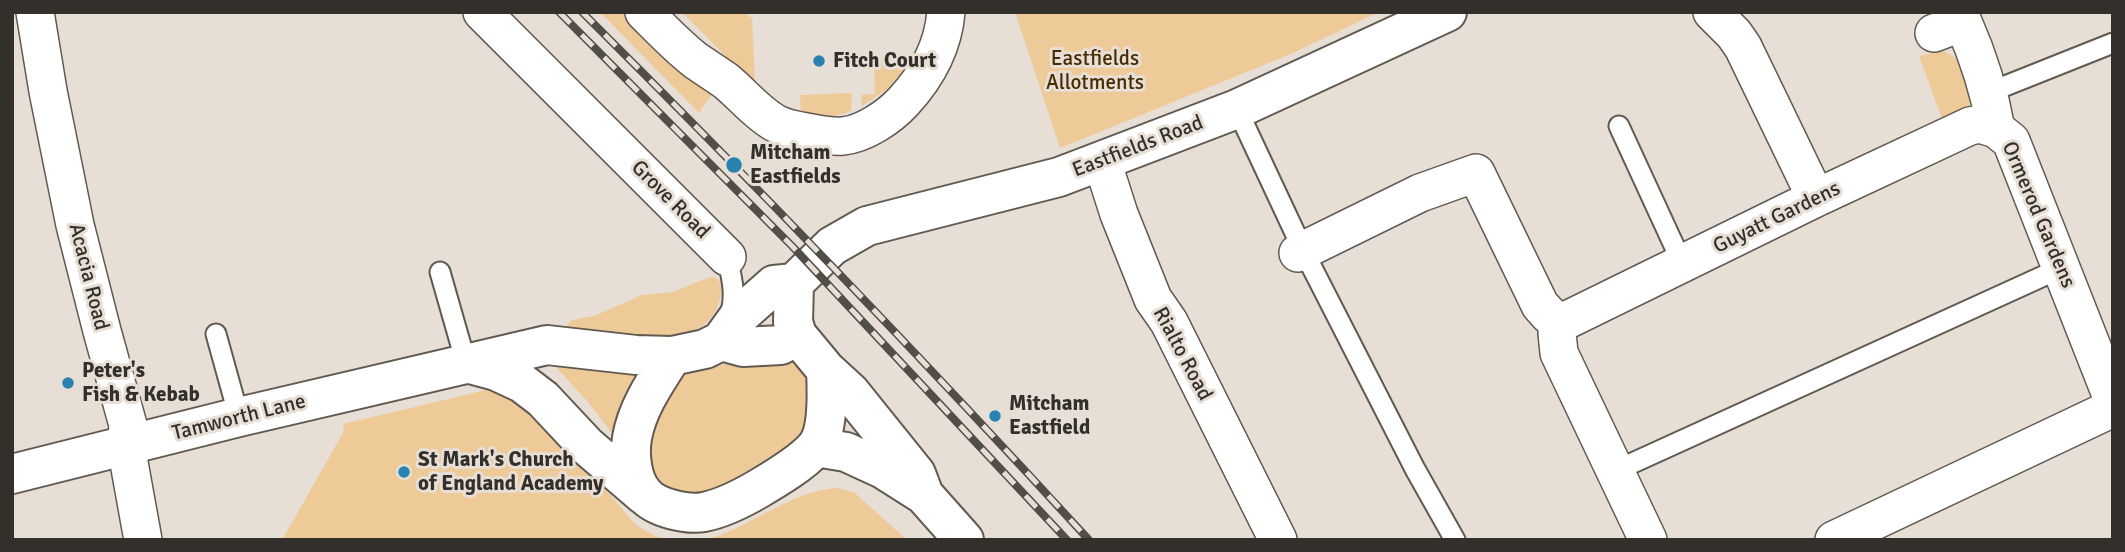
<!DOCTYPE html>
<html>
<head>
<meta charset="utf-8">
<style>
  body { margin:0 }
  #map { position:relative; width:2125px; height:552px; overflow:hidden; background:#e7dfd5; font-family:Signika,sans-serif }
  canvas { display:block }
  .frame { position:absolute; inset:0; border:14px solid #33302b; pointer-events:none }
</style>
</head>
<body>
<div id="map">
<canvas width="2125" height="552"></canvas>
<div class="frame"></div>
</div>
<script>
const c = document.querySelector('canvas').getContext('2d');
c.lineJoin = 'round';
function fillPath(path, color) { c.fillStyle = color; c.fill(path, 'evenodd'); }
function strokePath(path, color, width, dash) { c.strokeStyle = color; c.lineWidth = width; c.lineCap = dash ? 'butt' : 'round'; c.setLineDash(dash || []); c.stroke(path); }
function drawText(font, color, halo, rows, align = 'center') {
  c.font = font + ' Signika,sans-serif'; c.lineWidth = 6; c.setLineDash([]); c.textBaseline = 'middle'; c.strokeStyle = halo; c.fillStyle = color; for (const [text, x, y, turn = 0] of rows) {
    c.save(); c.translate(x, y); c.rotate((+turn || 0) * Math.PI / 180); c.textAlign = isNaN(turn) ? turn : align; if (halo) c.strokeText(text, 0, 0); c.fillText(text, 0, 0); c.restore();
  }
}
fillPath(new Path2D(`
  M600,12H630L713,92L699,113Z
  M682,12H744L752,18L755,82L752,83Z
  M1015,12H1379L1291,54L1060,148Z
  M1942,51C1966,58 1966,79 1973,100L1968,108L1944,124L1919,56Z
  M874,57L911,58L910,62L886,90L862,106L861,95L875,94Z
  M852,93L851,111C834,118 819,118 801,116L800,95Z
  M710,277L716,278C724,284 722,293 719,302C704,358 606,332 565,328L571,320L594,316L642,295L673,292Z
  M784,359L794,364L808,381L809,421L799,439L713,492L688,495L668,488L651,472L642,437L679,375L691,371L731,363Z
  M554,365L641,370L613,435L588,402Z
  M486,390L508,391L579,459L636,525L655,536L672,540H282L344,431L343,424Z
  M839,488L855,493L907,540H706C752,527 790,490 839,488Z`), '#efca99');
const service = new Path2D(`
  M1990,92L2113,43
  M1237,109L1303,250L1415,469L1455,540
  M1619,126L1683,265
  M727,257C732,278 737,297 729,318
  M440,272L466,363
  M216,334L239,417
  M1615,471L2061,268`);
const minor = new Path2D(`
  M35,12L48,91L75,225L102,331L128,425L126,446L143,540
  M482,12L727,257
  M644,12C660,28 677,46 695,60C705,67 716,74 726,81C743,95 756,112 775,123C784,128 795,130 806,132C818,134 830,137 843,136C864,134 889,117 903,102C927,76 943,48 946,12
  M1712,12L1734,34L1743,47L1816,198
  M1934,33L1963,22C1979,58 1989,89 1996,129L2011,141L2113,400
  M1102,161L1119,214L1153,299L1169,322L1278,540
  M1298,253L1420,193L1476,173L1540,305L1549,315L1561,323L1557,333L1559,353L1648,540
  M1561,323L1816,198L1970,126L1980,124L1996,129
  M1834,540L2113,408`);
const tertiary = new Path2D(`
  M721,341L739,316L774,285L794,283
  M672,356C656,381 637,408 632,438C629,455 632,481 644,494C655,508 687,515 704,512C723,508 741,499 758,489C775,479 802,463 815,448C829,432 827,391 826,370
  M466,363L496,371L522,383L543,399L587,446L644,495
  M816,447L846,452L883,469L924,495L964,540
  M12,474L239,417L547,345L636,355L672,356L705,349L721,341L743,347L781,345L797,335
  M924,495L916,474L850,392L826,370L797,335L793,322L794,283L832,246L867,226L1059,177L1237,109L1447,12`);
strokePath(service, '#615a51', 23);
strokePath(minor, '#615a51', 40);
strokePath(tertiary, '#615a51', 42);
strokePath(service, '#fff', 19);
strokePath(minor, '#fff', 37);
strokePath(tertiary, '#fff', 38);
const rail = new Path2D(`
  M559,12L792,246L1067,540
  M582,12C755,184 924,360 1089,540`);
strokePath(rail, '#514d47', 8);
strokePath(rail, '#e7dfd5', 5, [16]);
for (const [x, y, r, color] of [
  [819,61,7,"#2a82b1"],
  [734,165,9,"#2a82b1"],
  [68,383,7,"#2a82b1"],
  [995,416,7,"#2a82b1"],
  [404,472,7,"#2a82b1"]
]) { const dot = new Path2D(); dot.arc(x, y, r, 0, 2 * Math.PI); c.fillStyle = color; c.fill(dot); strokePath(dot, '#e7dfd5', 2.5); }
drawText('21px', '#462c00', '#e7dfd5', [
  ["Eastfields",1095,59],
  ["Allotments",1095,83]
]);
drawText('bold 21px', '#33302b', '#e7dfd5', [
  ["Fitch Court",833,61],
  ["Mitcham",750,153],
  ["Eastfields",750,177],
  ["Peter's",82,371],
  ["Fish & Kebab",82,395],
  ["Mitcham",1009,404],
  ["Eastfield",1009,428],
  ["St Mark's Church",418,460],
  ["of England Academy",418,484]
], 'left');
drawText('21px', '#33302b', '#e7dfd5', [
  ["Eastfields Road",1138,147,-21],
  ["Grove Road",670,200,45],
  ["Ormerod Gardens",2038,215,67],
  ["Guyatt Gardens",1777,218,-26],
  ["Acacia Road",88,277,76],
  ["Rialto Road",1182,354,62],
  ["Tamworth Lane",239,418,-14]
]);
</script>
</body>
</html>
